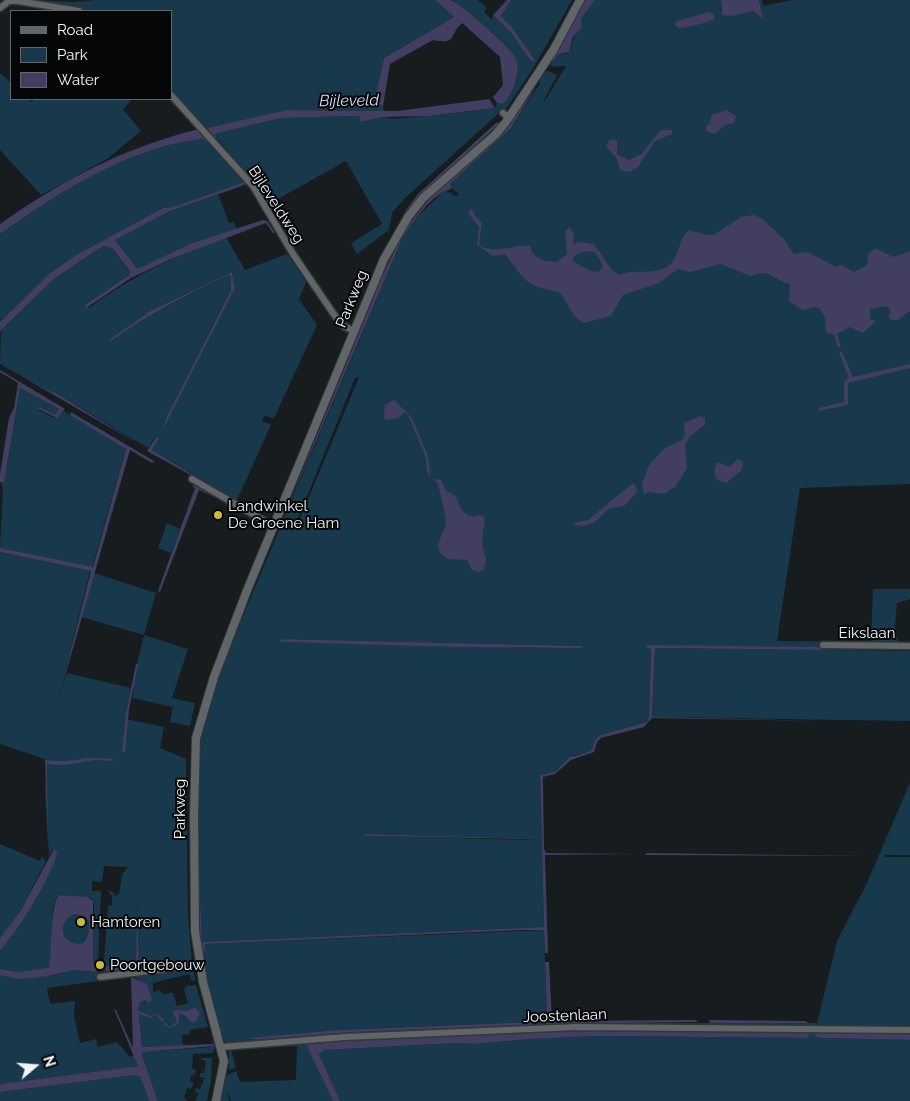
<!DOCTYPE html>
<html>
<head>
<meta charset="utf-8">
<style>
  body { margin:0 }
  #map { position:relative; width:910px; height:1101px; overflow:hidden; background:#171c1f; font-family:Raleway,sans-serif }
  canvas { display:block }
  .legend { position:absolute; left:10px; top:10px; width:162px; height:90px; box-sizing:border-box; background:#050607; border:1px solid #646667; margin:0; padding:6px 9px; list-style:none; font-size:15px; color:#f2f5f7 }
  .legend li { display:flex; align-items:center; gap:10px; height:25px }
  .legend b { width:25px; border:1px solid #646667 }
  .north { position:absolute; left:10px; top:1041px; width:50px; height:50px; -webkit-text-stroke:4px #050607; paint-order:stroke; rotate:72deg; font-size:14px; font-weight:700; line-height:20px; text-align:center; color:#f2f5f7 }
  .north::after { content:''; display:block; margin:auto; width:18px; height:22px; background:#f2f5f7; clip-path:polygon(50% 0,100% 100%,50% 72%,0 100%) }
</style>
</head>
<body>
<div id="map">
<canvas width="910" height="1101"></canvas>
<ul class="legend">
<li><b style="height:6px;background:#606568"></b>Road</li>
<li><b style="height:14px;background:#17394b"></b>Park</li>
<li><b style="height:14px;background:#413e61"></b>Water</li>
</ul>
<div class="north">N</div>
</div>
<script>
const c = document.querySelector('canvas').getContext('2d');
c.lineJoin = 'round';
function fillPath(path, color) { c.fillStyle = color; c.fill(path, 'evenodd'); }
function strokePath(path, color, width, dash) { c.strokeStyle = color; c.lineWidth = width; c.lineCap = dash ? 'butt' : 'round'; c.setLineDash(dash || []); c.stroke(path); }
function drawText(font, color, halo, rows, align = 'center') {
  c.font = font + ' Raleway,sans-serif'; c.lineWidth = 4; c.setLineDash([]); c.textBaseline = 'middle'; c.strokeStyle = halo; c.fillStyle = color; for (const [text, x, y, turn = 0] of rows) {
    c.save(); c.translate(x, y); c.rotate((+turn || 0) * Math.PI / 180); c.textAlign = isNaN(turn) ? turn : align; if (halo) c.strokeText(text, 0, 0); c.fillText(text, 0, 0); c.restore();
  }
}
fillPath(new Path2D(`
  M23,0L76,2L97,0H435L454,17L384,58L375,104L383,106L384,111L286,110L207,128L171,89V11H90Z
  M451,0H478L487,8L484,12L492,20L493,15L511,33L530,60H535L512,27L501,16L511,0H572L534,67L506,109L499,113L405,198L392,213L389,230L357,254L351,243L382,224L346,161L267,205L249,176L213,134L281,118L356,116L360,117L362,122L383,117L393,119L448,114L495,108L497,103L503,104L515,84L516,59L495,35Z
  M595,0H721V11H753L763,19L759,0H762L763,6L792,0H910V484L800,488L777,641L871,642L873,589H910V599L897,603L895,626L898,641L910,642V649L831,650L910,651V721L652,717L655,648L825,650L826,647L647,646V648L651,649L649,715L647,722L600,735L595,740L592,750L586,754L573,755L556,771L540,775L544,927L202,942L198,845L200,938L205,962L204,944L544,930L547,1020L542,1022L553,1025L611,1023H817L837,941L866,885L910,783V855H884V857H910V1033L819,1038L910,1040V1101H340L319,1054L325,1050L456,1043L475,1044L530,1039L597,1036L808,1038V1032L363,1039L306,1042L333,1101H231L228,1090L229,1101H219L225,1076L237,1071V1073L244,1094L240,1082L296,1080L297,1046H300L231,1049L236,1068L229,1070V1048L222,1037L210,999L199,943L197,759L203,718L234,637L402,239L417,217L445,190L455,196L459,194L450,187V184L511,128L539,85L541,72L548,71L557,75L543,102L546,99L566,66L554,67L550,65L559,54H566L570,49L581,19ZM359,377L299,521H297L355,378ZM281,639L584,646L537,648L281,642ZM366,834L516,838L535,840L368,836ZM531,1022V1025L357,1032L256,1040L249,1039L338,1030Z
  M0,73L11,83V99H28L32,102L34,99H129L131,101L123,109L141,131L107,159L41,195L0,150Z
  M204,139L245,182L172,207L163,208L76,255L50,273L0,322V234C49,199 103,163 162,147C175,143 190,141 204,139Z
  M218,194L229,223L234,222L237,229L192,243L140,269L137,268L115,240L170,211Z
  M226,237L245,270L287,254L306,282L299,299L317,325L274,418L264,416L262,421L271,425L237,500L152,450L158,438L155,437L148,448L56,393H51L0,364L1,330L54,279L103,246L112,248L130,271L129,275L85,305L89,308C132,276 177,255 226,237ZM232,272L235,288L160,430L231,290V277L229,275C188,294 148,315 111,341L150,311Z
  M20,388L59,409L55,416L39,408L38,410L54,418L64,411L126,448L92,568L0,548L3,489L1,483H4Z
  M167,523L180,529L171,553L158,548Z
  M0,552L90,571L59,697L67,673L131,688L144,635L81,617L94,573L156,593L144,635L188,649L172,698L195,703L190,726L170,722L173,707L132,698L134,689L131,688L126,719L164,727L160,748L186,759L188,915L192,964L113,975L103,972L108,906L112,905V896L107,890L113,892L115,896L119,894L122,875L128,867L104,866L102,882L92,881V891H101L98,967C83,956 100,915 92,899L59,895L56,898L53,908L50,976L75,970L99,972L95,977L98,981L47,988L50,1004L75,1001L74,1016L80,1043L96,1039L98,1047L117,1042L130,1057L134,1055L138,1066L0,1084V951L35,901L58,852L53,849L49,856L45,791L47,760L0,744ZM137,899L139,964L188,960V962L132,971H105L107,966L136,962Z
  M0,844L40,861L42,857L46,861L19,913L0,938Z
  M75,914C79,915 85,915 87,919C91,926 89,938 83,943C60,947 56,921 75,914Z
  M193,968L195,980L192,981L189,974L153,983V992L160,990L162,994L173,993L177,1006L188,1003L184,990L186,986L196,985L208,1027L190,1030V1034L182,1035L183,1046L142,1047L139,1014L154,1017L157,1015L164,1020L157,1013L150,1016L138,1010L140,1002L145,1000L149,1003L148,988L134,976L104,979Z
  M213,1037L215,1047L213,1053L193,1054L192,1069L196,1070L195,1076L191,1075L190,1081L194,1083L191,1089L187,1088L184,1097L187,1101H158L142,1056L143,1052L212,1047Z
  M202,1058H212L211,1081L207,1101H195L199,1093L195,1092L196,1088L200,1089L204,1078L200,1077V1073H204L206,1061L202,1060Z
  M135,1075L140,1077L149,1101H0V1092Z`), '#17394b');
fillPath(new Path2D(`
  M435,0C439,0 446,0 450,0C460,3 510,47 515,57C522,70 513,94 503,104L497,103L493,97L503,85L500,57L462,23C448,36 457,45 433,40L390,64L383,106L374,104L384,58L454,17Z
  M507,0H511L501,16L512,27L535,60L534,62L530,60L511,33L493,15Z
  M585,0H595L581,19V28L573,37L569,52L559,54L550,65Z
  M721,0H759L763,19L753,11L732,16L722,15Z
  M710,12L714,15V19C703,24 690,27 678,28L675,25L676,21Z
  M538,84L511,128L450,184L451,189C431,194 414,221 402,239L277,533L383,274L405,229L429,199L505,130Z
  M489,99L495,108L429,116L383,117L361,122L360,117L356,116L281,118L214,134L219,143L207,128L286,110L398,111Z
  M726,110L736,116L734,123L725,125L715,134L706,131V126L711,123L710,120L712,115Z
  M497,122L499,124L422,194L401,217L418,194Z
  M199,129L212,146L203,139C190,141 175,143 162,147C103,164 49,199 0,234V224C62,180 125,147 199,129Z
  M661,130H672V134L655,141L638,167L630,172L620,170L616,157L606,147L610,139L617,140V154L629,160L641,154Z
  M245,182L246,184L236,188L170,211L115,240L137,268H140L192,243L263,220L267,221L275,233H273L266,223L171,259L131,278L86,308L85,305L129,275L130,271L112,248L103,246L54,279L0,331V322L50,273L76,255L163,208L172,207Z
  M472,209L475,216L482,222L479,244L481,247C497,253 513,246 530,245C533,260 544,261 557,262L567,254L565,231L570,227L574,235L573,244L581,242L594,244L612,270L619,275C634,268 653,276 668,266C681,257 677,238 690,230L706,235H714L741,217L754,215L761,218L784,239L794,254L808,252L836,267L842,265L854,272L867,265L868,255L875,248L893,257L910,251V311C903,314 898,325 889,318L890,310L887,306L870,309V319L876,321L863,333L850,327L837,334L841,347H838L834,335L826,332L825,317L820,309L815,307L802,310L789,301L790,284C771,280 773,267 751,276L720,264L690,272L678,269L659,283L623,295L611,316L584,323C568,314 571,304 559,292C526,286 525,281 505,254L493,256L477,245L479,227L468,213ZM586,251L595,252L603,266L599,272L590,271L573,261L574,256Z
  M232,272L235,288L162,431L167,416L231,290V277L229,275C187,294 148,315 111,341L109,340L150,311Z
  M839,352H842L853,377L910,364V368L848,383V405L819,411V408L844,402V381L849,378Z
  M0,370L65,409L57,418L38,409L39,407L55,415L59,409L20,388L4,483L0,482V474L9,418L14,408L18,383L0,372Z
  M21,376L51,392L56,393L142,446Z
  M394,400L412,418L428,456L431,477L427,472L426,458L408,415L404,412L398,418L387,420L384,418L385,405Z
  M71,412L154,461L152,463L130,450L59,697L91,571L0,552V548L93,567L126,449L70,415Z
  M700,416L705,418V425L690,436L685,446L687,468L676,486L664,494L648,492L644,494L642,483L649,465L665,448L682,440L685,435L684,423Z
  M156,437L159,438L152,450L218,490L147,451Z
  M738,459L743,462L742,470L726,483L717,480L714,472L717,462L729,467Z
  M435,479L441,480L446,491L456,496C460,508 465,520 480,515L485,518L482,543L486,560L484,569L479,572L472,570L467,560L447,559C429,546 444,537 446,523C446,515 440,493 438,484L434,480Z
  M633,483L635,484L637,492L624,506L608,509L594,523L583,526L574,525V523L588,520Z
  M196,485L215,497L199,490L160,592L158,591L195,488L192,486Z
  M281,639L584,646L582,648C482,648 381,645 280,642Z
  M647,645L826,647L825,650L655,648L652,717L827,721L652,718L644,727L601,738L597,742L594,752L571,760L555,774L543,777L544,849L546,853L638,854L545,855L548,953H545L544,930H523L205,944L204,963L200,938L198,844L202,942L544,927L540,775L556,771L570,757L586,753L592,750L595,740L600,735L647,722L649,715L651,649L647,648Z
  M136,664H138L129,710L125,752H122L126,714Z
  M95,758L113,759V761L95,760L64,765L47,764L48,846L45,760C66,763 75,759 95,758Z
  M366,834L516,838L535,839L365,836Z
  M54,849L58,852C45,888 24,921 0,951V938L19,913Z
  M647,853L869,856L645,855Z
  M59,895L87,897L93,901V960L97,972L75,970L48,976L19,979L0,975V969L18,972L49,968C52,953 50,903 59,895ZM75,914C79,915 85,915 87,919C91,926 89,938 83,943C60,947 56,921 75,914Z
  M137,899L139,964L188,960V962L130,971H106V966L136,962Z
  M545,962H549L552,1021L696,1020L698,1022L542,1024L547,1020Z
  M131,977L147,984L152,999L149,1003L145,1000L140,1002L138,1010L150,1016L157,1013L164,1020L162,1022L157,1015L150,1018L139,1014L142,1047L212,1044L214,1046L143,1052L142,1056L158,1101H149L140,1077L135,1075L0,1092V1084L138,1066L114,1009L116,1010L133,1048Z
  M195,1007L200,1013L196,1021L191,1022L186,1016L179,1013V1021L176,1026L169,1028L164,1024L165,1022L169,1027L175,1024L177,1020L173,1013L176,1010L187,1011Z
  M711,1020L805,1021L809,1023H711L708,1021Z
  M531,1022V1025L357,1032L256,1040L249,1038L338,1030Z
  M651,1029L808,1032L809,1035L808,1038L597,1036L530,1039L475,1044L456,1043L325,1050L319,1054L340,1101H333L306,1044V1042C421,1039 536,1031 651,1029Z
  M816,1032L910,1033V1040L819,1038L815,1036Z`), '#413e61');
const minor = new Path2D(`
  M0,8L9,1H18L79,11
  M171,95L253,186L293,254L335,316L345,327L355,331
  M503,113L509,118
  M192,479L273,526
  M823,645L910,646
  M100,977L199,965
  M222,1047L345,1037L577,1027L910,1030`);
const tertiary = new Path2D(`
  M216,1101L224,1061L203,982L195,931L194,816L196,738L214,677L248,588L384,259L408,217L423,198L495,135L506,122L554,49L580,0`);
strokePath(minor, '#343738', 9);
strokePath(tertiary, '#343738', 10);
strokePath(minor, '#606568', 6);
strokePath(tertiary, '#606568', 8);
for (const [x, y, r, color] of [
  [218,515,5,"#caba39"],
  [81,922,5,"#caba39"],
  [100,965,5,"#caba39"]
]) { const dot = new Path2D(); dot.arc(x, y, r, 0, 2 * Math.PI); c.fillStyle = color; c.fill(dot); strokePath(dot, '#050607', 2); }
drawText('15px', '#f2f5f7', '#050607', [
  ["Bijleveldweg",276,205,57],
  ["Parkweg",352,299,-68],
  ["Eikslaan",867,633],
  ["Parkweg",180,809,-90],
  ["Joostenlaan",565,1016,-2]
]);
drawText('15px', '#f2f5f7', '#050607', [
  ["Landwinkel",228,506],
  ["De Groene Ham",228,523],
  ["Hamtoren",91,922],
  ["Poortgebouw",110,965]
], 'left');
drawText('italic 16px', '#dddcf6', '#050607', [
  ["Bijleveld",349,101,-1]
]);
</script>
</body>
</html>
